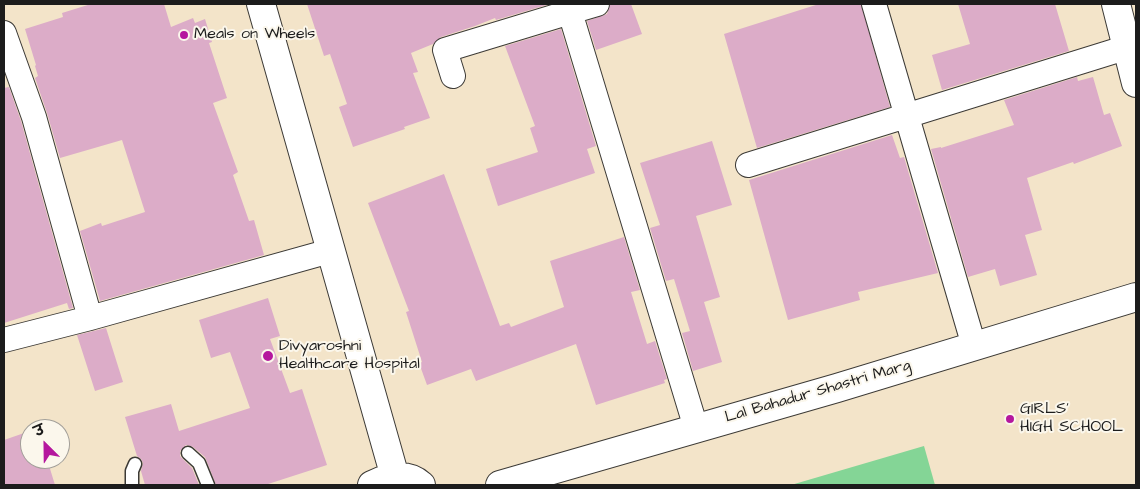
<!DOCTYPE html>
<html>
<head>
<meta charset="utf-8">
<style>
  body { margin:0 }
  #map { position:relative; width:1140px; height:489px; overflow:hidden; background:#f3e4c9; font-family:"Architects Daughter","Playpen Sans Deva",sans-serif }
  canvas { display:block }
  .frame { position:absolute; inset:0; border:5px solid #1c1c1c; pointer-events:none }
  .north { position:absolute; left:20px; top:419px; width:50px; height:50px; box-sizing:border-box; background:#fbf7ec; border:1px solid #a29f99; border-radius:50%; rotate:337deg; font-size:14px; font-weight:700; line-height:20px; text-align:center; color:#1c1c1c }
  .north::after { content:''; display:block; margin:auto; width:18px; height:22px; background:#b5179e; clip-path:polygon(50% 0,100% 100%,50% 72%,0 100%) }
</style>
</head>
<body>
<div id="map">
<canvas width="1140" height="489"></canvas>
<div class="frame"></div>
<div class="north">उ</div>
</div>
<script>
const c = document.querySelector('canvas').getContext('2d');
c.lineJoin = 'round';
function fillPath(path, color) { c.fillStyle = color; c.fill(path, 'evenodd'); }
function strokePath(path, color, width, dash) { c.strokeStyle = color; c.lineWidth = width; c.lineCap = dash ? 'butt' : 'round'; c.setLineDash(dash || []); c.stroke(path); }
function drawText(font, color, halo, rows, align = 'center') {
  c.font = font + ' "Architects Daughter",sans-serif'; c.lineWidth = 4; c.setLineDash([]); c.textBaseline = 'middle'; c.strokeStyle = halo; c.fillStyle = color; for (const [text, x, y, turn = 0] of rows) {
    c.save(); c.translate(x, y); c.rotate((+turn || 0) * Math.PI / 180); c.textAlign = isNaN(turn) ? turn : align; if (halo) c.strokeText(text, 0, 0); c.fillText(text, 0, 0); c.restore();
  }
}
fillPath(new Path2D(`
  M924,446L935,485H791Z`), '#84d596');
fillPath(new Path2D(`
  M91,4H164L171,27L193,18L195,23L205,19L212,42L209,43L227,98L213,103L238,172L233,175L249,221L254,220L264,255L100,301L80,231L101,223L102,226L145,212L122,140L60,158L47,113L35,78L38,76L35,66L36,65L25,29L63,17L62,13Z
  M307,4H550L496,20L495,18L475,26L441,37L433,44L411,53L418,72L413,73L430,118L404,127L405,129L353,147L339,107L347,104L330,54L324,56Z
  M610,4H631L642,34L596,50L587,21L607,14Z
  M819,4H861L890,107L757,148L724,34Z
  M958,4H1055L1069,51L942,90L932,55L970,44Z
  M561,29L596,146L587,149L595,173L498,206L486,169L538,152L530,128L535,126L505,46Z
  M1077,77L1078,81L1093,77L1104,115L1110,113L1122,146L1074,164L1073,162L1027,178L1042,230L1025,235L1037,275L1000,286L995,269L968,277L931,149L941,147V148L1014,125L1004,100Z
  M9,87L21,121L73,308L69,309L67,303L4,323V88Z
  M892,135L900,158L904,157L938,273L858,292L860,300L788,320L749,180Z
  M712,141L732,205L696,216L720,297L704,302L722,362L693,371L682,333L690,331L674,279L666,281L650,228L660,225L640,163Z
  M444,174L500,326L509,323L511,327L564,307L550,261L624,237L640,290L631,292L647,344L655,341L667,379L664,380L665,383L596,405L576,344L476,381L471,369L427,385L419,363L422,362L406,312L409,311L368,203Z
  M268,298L280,336L270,339L290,393L302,389L327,465L265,485H216L205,457L193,447L186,445L180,451V456L192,468L199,485H145L141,471L143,463L141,459L137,456L125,417L171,404L179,431L250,408L230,352L211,358L199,320Z
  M106,328L123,382L95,391L77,335Z
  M30,431V459H47L55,485H4V440Z`), '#dcacc8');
const lane = new Path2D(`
  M188,453L199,463L208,485
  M132,485V471L135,464`);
const street = new Path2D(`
  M597,4L570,12L696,428
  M874,4L974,346
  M4,33L34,117L90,318
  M453,76L445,50L570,12L567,4
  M748,165L1128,47
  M4,340L90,318L330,251`);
const secondary = new Path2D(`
  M261,4L395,477
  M1116,4L1136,83
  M372,485C388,477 406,472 421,485
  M500,485L837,388L1136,297`);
strokePath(lane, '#3c3a36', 15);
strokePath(street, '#3c3a36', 26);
strokePath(secondary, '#3c3a36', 30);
strokePath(lane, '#fff', 12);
strokePath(street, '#fff', 24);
strokePath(secondary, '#fff', 28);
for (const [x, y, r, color] of [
  [184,35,5,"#b5179e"],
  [268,356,6,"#b5179e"],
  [1010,419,5,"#b5179e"]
]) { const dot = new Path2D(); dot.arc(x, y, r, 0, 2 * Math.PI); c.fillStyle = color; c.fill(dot); strokePath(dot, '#fbf7ec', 2); }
drawText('16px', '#1c1c1c', '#fbf7ec', [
  ["Meals on Wheels",194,35],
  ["Divyaroshni",279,347],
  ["Healthcare Hospital",279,365],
  ["GIRLS'",1020,410],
  ["HIGH SCHOOL",1020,428]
], 'left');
drawText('16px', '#1c1c1c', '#fbf7ec', [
  ["Lal Bahadur Shastri Marg",818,392,-16]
]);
</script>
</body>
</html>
